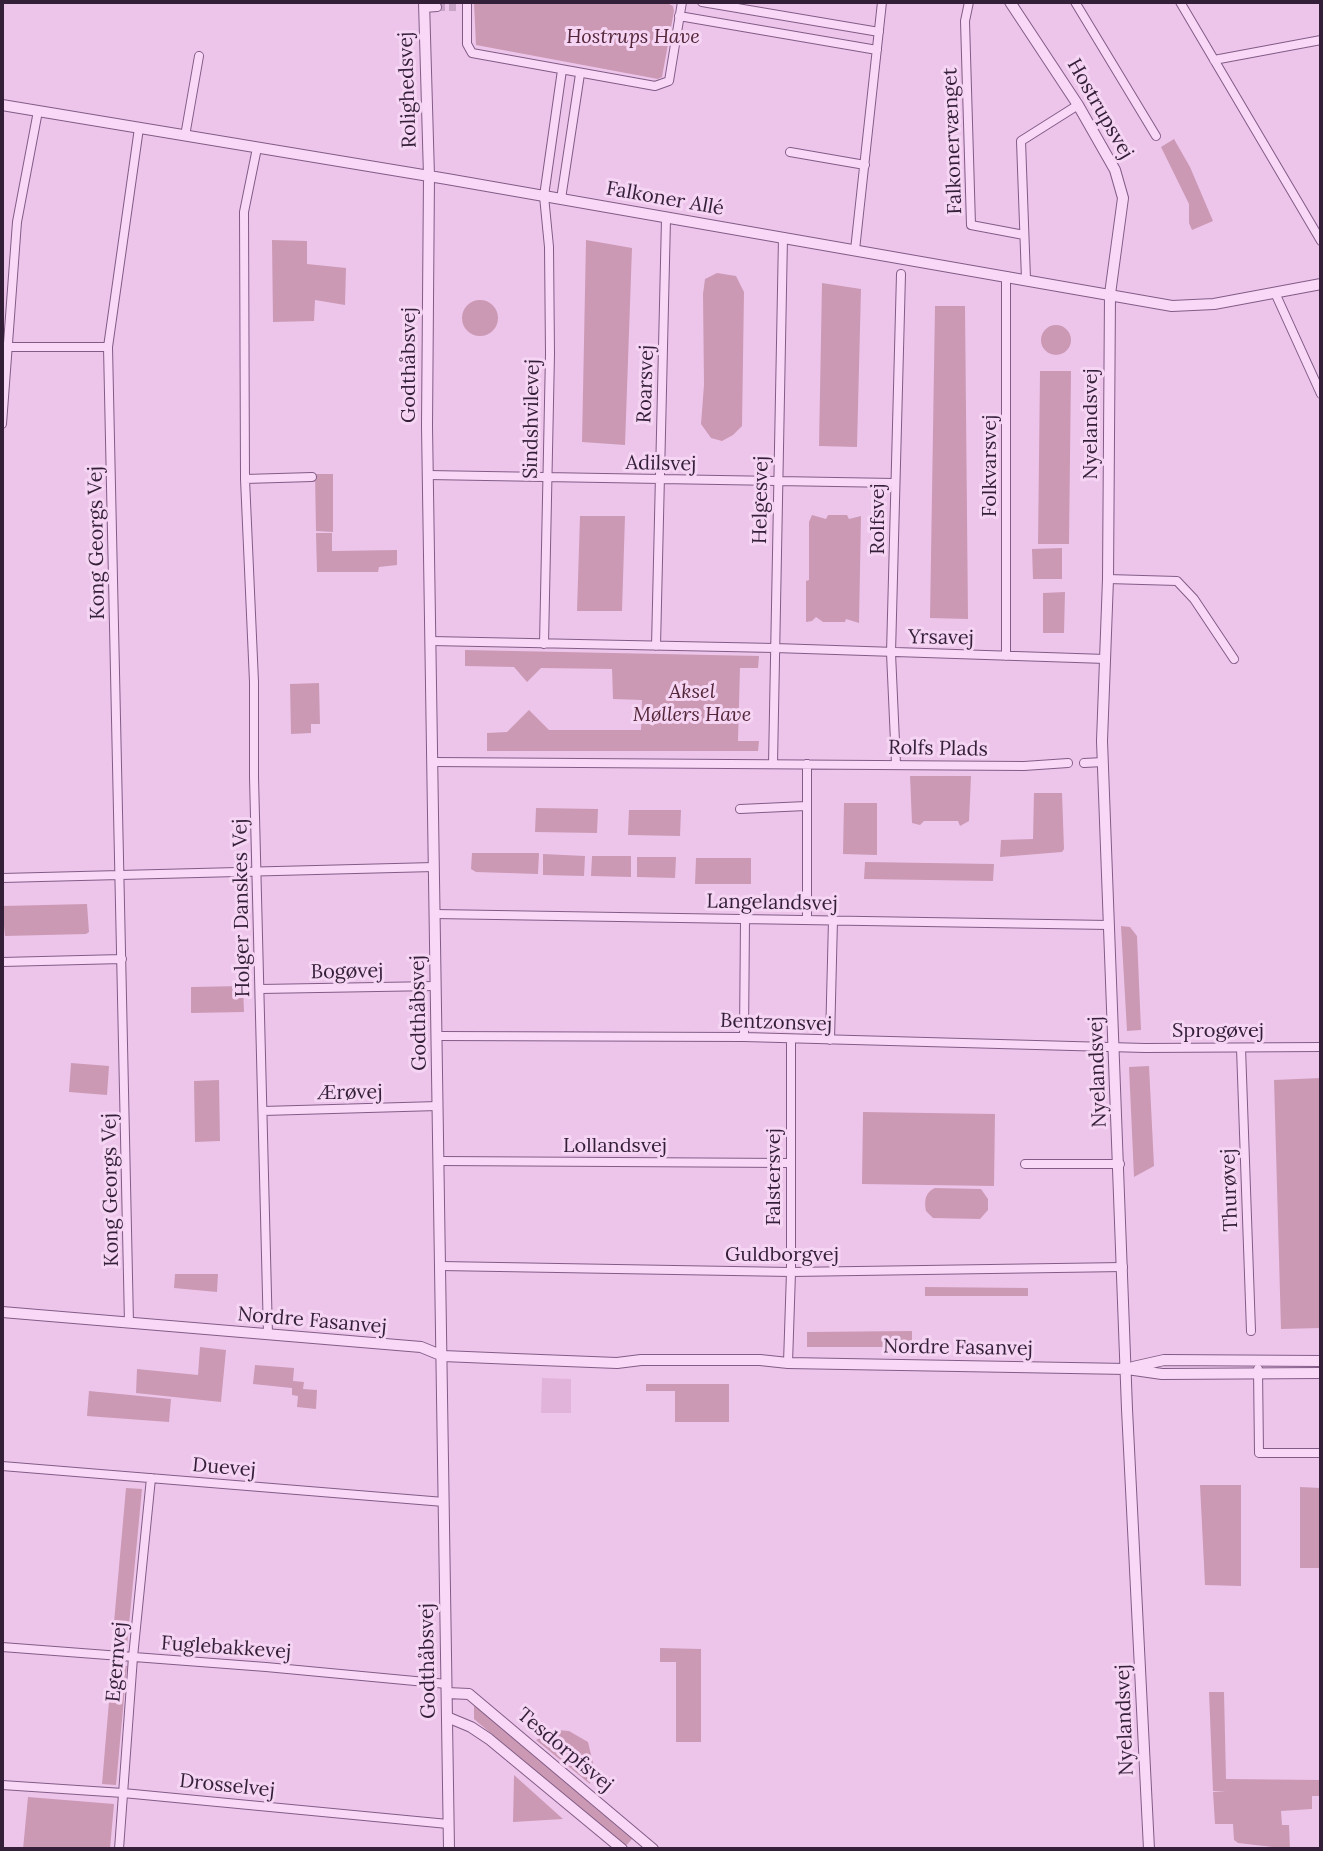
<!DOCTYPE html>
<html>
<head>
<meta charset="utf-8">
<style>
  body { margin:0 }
  #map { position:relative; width:1323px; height:1851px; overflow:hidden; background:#edc5eb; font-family:Lora,serif }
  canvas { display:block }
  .frame { position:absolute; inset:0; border:4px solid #341f38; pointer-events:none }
</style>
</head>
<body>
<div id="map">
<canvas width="1323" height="1851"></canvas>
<div class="frame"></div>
</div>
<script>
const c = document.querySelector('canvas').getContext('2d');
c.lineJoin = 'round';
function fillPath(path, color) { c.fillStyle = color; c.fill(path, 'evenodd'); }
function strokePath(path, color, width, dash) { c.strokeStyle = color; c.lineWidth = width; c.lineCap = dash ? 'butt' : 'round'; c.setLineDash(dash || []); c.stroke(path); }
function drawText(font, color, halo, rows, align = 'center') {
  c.font = font + ' Lora,serif'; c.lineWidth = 6; c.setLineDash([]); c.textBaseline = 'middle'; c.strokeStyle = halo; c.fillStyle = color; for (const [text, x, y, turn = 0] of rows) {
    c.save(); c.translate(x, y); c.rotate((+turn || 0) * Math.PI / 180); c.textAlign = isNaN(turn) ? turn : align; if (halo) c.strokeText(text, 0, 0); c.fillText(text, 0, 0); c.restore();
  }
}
fillPath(new Path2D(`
  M542,1378L571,1379V1413H541Z`), '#e2b3da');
fillPath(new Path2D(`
  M474,2L667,3L673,6L674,11L662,77L658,79L476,45Z
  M1174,139L1190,167L1213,221L1192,230L1189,223V204L1161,147Z
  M272,240L307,241V264L346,268L345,305L315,300L314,321L273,322Z
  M586,240L632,248L625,445L582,442Z
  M717,273L736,276L744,292L742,426L733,435L722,441L711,438L701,424L704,385L703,294L705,279Z
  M822,283L861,289L857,447L819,446Z
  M462 318a18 18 0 1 1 36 0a18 18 0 1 1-36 0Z
  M935,306H965L968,619L930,618Z
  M1041 340a15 15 0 1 1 30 0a15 15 0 1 1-30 0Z
  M1040,371H1071L1069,544H1038Z
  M315,474H333V532L316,531Z
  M812,515L826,519L828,515H847L849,519L861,516L859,623L846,619L845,622H823L816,617L812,621L806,622V581L809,580V522Z
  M580,516H625L622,611H577Z
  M316,533H332V551L397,550V565L379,567L378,572H317Z
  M1062,548V579H1033L1032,549Z
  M1065,592L1064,633H1043V593Z
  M465,650L759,656L758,668H740L738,741H759L758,751H487V733L507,732L529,710L549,730H641L642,700L613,699L612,669L541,668L527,682L514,667L465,666Z
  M319,683L320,724H311V733L291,734L290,684Z
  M910,776H971L969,821L960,826L958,821H924L920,825L912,823Z
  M1034,793H1062L1064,849L1062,852L1000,857L1001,840L1033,839Z
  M844,803H877V855L843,854Z
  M536,808L598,809L597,833L535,832Z
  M629,810H681L680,836L628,835Z
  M472,853H539L538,874L476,872L471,869Z
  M543,854L585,856L584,876L543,875Z
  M592,856H631V877L591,876Z
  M637,857H676L675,878L637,877Z
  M696,858H751V884H695Z
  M865,862L994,864L993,881L864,879Z
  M87,904L89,932L86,934L5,936L2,906Z
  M1121,926L1130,927L1137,936L1141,1030L1127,1031Z
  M243,986L244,1012L191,1013V987Z
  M71,1063L109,1066L107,1095L69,1092Z
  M1149,1066L1154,1166L1134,1177L1129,1067Z
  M1321,1078V1328L1281,1329L1274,1080Z
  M219,1080L220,1141L195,1142L194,1081Z
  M863,1112L995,1114L994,1186L862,1184Z
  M935,1188L981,1189L988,1199V1210L980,1219L933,1218L926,1211C924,1201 925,1192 935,1188Z
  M175,1274H218L217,1292L174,1288Z
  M925,1287L1028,1288V1296H925Z
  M912,1331V1347H807V1332Z
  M200,1347L226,1350L221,1402L136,1393L137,1369L198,1375Z
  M255,1365L294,1368L293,1381L304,1382L303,1389L317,1390L316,1409L297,1407L298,1396L292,1395V1388L253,1384Z
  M646,1384H729V1422H675V1391H646Z
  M89,1391L171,1399L169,1422L87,1416Z
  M1200,1485H1241V1586L1205,1585Z
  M1300,1487L1321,1488V1568H1300Z
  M126,1488L142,1489L127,1646L112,1645Z
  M660,1648L701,1649V1742H676V1662H660Z
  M112,1666H127L116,1785L102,1784Z
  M1209,1692H1224L1226,1779L1321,1780V1796H1312V1809L1281,1811L1282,1825H1289L1290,1849L1238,1843L1234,1840L1233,1824H1215L1213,1792H1226L1213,1791Z
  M474,1705L632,1839L625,1847L474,1719Z
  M557,1730L569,1731L588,1742L593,1763L590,1784L536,1740Z
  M514,1775L563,1819L513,1822Z
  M28,1797L114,1804L110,1849H23Z`), '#cb99b4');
strokePath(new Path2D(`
  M437,7H456`), '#c8a4c7', 8, [8, 4]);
const minor = new Path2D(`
  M467,2V44L472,53L655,86L669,81L682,2
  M702,2L879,32
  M969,2L965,21L971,225L1024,235
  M1075,2L1156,136
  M1180,2L1321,241
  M424,8L437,7
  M679,16L877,50
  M1214,60L1321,40
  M185,136L199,56
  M257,148L244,212L245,479L254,682V777L268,1335
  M790,152L865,165
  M561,199L580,74
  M855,250L882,2
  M1006,276V656
  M1026,279L1021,141L1078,105
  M1276,295L1321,394
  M3,347H108
  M2,424L17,222L38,111
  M428,475L894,483
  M245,479L312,477
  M1108,579L1177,581L1194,599L1234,659
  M431,641L775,648L1106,659
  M544,644L550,354L549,247L544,196L562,70
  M656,646L666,219
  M434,762L1024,766L1068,763
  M1084,763L1103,762
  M773,764L783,237
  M896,764L891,653L901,274
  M740,809L806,806
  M2,878L434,867
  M435,914L1109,925
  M807,919V764
  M2,962L122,959
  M260,989L436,986
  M437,1036L744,1037L1145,1048L1321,1047
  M744,1037L745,919
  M830,1040L833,920
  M1241,1048L1251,1331
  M263,1111L438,1106
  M439,1161L790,1163
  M1025,1164H1120
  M441,1266L791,1272L1123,1267
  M129,1323L108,347L139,128
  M788,1363L791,1272V1039
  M1258,1369L1259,1453H1321
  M2,1466L444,1502
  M2,1647L266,1667L447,1684
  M2,1785L123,1793L448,1824
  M119,1849L133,1657L151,1478`);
const tertiary = new Path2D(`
  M424,2L429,176L427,426L449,1849
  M1010,2L1078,105L1115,170L1123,198L1110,294L1108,579L1102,741L1127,1409L1149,1849
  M2,105L447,179L1172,306L1214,304L1321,284
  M2,1312L421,1347L443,1356L515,1359L617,1363L641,1360H760L788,1363L1127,1369L1162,1374L1321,1373
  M1133,1367L1164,1360L1321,1361
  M447,1693L469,1694L653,1849
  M447,1717L471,1727L489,1739L622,1849`);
strokePath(minor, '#825c87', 10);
strokePath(tertiary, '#825c87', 12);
strokePath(minor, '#f8d8f6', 8);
strokePath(tertiary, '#f8d8f6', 10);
drawText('italic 20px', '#542639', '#f5d5f3', [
  ["Hostrups Have",633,37],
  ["Aksel",692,692],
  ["Møllers Have",692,715]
]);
drawText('20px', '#341f38', '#f5d5f3', [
  ["Rolighedsvej",408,90,-92],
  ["Hostrupsvej",1100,109,60],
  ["Falkonervænget",953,141,-92],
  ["Falkoner Allé",665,199,10],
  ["Godthåbsvej",409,365,-90],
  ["Roarsvej",646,384,-88],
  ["Sindshvilevej",532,419,-89],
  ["Nyelandsvej",1091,424,-90],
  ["Adilsvej",661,464,1],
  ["Folkvarsvej",990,466,-90],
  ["Helgesvej",761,500,-89],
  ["Rolfsvej",878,519,-90],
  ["Kong Georgs Vej",97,543,-91],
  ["Yrsavej",941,638,1],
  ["Rolfs Plads",938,749,1],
  ["Langelandsvej",772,903,1],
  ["Holger Danskes Vej",242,908,-91],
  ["Bogøvej",347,972,-1],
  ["Godthåbsvej",419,1013,-91],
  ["Bentzonsvej",776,1023,2],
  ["Sprogøvej",1218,1031],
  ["Nyelandsvej",1098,1072,-92],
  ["Ærøvej",350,1093,-1],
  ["Lollandsvej",615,1146],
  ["Falstersvej",774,1177,-90],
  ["Kong Georgs Vej",111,1190,-91],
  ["Thurøvej",1230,1190,-92],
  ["Guldborgvej",782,1255],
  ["Nordre Fasanvej",312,1321,5],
  ["Nordre Fasanvej",958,1348,1],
  ["Duevej",224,1468,5],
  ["Fuglebakkevej",226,1648,4],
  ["Godthåbsvej",428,1661,-91],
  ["Egernvej",117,1662,-85],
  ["Nyelandsvej",1125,1720,-92],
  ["Tesdorpfsvej",565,1750,40],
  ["Drosselvej",227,1786,6]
]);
</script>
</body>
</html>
